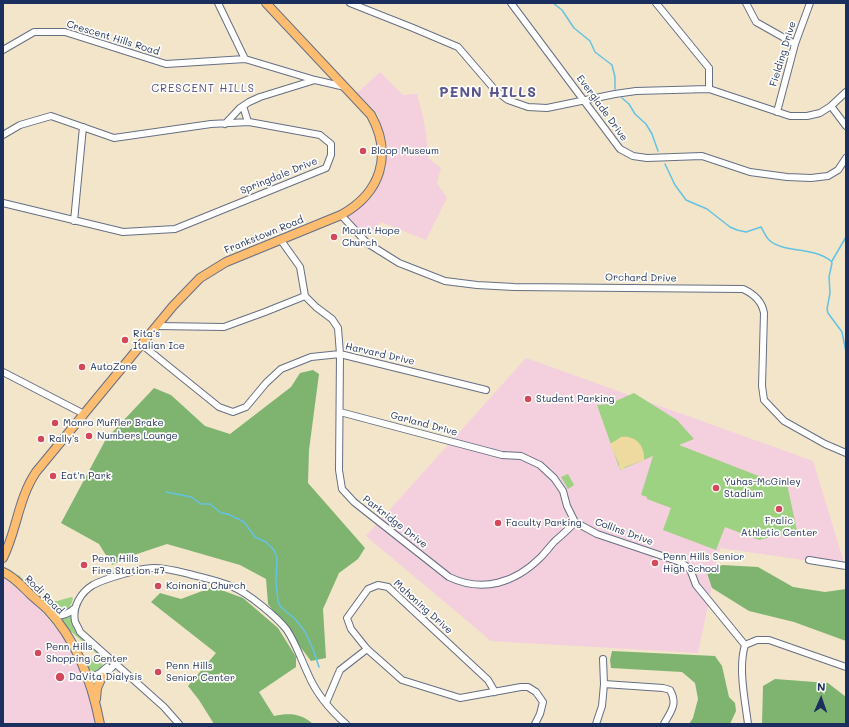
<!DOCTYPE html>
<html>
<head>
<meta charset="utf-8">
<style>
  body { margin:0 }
  #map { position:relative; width:849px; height:727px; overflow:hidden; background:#f2e5ca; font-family:Mali,sans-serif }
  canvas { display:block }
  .frame { position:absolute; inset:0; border:4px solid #1b2f5e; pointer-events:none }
  .north { position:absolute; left:801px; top:679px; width:40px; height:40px; -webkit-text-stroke:3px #fdfcf7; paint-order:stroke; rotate:2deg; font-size:11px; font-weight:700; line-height:16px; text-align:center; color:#1b2f5e }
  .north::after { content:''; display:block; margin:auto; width:14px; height:18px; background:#1b2f5e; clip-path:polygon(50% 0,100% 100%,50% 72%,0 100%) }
</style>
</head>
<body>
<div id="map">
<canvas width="849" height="727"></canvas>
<div class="frame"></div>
<div class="north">N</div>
</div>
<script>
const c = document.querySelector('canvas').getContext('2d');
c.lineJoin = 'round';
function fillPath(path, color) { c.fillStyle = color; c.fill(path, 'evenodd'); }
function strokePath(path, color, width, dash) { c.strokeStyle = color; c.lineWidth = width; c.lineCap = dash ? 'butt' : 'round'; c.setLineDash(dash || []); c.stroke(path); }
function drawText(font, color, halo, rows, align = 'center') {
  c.font = font + ' Mali,sans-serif'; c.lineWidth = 3.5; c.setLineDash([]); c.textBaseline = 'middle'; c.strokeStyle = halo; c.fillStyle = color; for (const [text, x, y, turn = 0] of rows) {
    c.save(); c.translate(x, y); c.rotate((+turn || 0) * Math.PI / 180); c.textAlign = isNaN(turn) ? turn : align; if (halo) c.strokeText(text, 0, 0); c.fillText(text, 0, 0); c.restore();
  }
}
fillPath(new Path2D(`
  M380,72L403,95L417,94L424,121L429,159L441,168L437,183L447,198L426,240L381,222L367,237L347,217L372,198L386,169L387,145L378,114L357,93Z
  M526,358L813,461L845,566L720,548L698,653L491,641L366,536Z
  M3,577L33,602L55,627L63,637L80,668L100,724H3Z`), '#f4cfde');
fillPath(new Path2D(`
  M634,393L677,420L694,439L679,445L774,482L786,479L797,531L759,540L725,527L716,550L663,530L671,508L647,499V497L641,495L653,456L620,470L597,405L609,404Z
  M568,474L574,485L568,489L561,477Z
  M19,575C29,587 40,602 57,601C62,600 66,598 72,597L73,599C70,609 66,614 55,612L16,577Z
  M71,615C70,639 109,652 102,666C98,676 90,671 86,665L96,653L68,629L59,619Z`), '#9dd282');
fillPath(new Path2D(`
  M313,370L319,374L309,450L308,483L365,548L358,559L339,573L323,609L326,658L311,661L268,604L266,579L240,565L167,544L134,555L112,565L99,544L61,523L106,439L154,388L171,395L205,426L230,434L291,387L300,373Z
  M722,565L758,567L793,587L825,592L846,589V641L794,622L749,611L712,588L707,573Z
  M213,587L243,598L278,628L296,657V667L259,692L274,716C289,713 301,713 313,724H214L199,700L188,686L216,653L151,602L160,593L181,599Z
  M612,651L715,656L722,666L729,697L735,703L736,711L730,724H689L693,718L698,699L695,683L682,672L611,668L610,660Z
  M775,679L828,683L846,697V724H762L763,686Z`), '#7eb470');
fillPath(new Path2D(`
  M621,437C635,435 645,445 644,460L625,467L622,470L619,469V464L610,444Z`), '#eeda9e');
strokePath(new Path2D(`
  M553,3L562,10L574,28L590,41L595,52L612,65L615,77V89
  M622,98L629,104L635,114L646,124L652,134L658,151
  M665,164L675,185L686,200L707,209L730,227L737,230L746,232L761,227C764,232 765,236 769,240C785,254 812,246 831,261L832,263L829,277L830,293L827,309L828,313L842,332L846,352
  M832,261L846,237
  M166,492L191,497L201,504H210L221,513L228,514L244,522L255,537L266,542L274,550L277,558L276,582L278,602L281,607L296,620L305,632L313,649L319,667`), '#64c2e2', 1.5);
const minor = new Path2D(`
  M218,3L245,59
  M350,3L413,28L458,47L495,90L508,100L528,107L547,108L615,94L636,91L709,89L790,116H807L820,113L831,106L846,92
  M511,3L620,149L633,156L647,158L702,156L750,172L787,177L811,178L828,176L838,170L846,158
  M656,3L709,68V89
  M746,3L756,22L795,44
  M3,50L34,32H65L166,64L245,59L315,80
  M243,106L248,122
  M831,106L846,126
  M777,112L795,44L810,3
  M225,124L240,108L249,102L260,97L315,80L345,87
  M3,135L20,125L51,116L114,138L211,124L249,122L320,135L331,144V155L326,168L175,229L123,232L3,203
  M341,215L367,243L399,263L445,281L477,285L514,287L743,289C754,294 762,301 764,313L762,386L764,400L784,421L825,444L846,453
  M74,221L83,127
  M280,239L300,267L305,296L316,307L332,319L338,328L340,354L339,470L342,489L354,502L449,577C483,593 515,583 541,557C546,552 550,546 555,541C562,535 569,529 575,522L567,506L563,491L554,478L540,465L521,456L502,455L340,412
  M157,326L224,327L265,312L305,296
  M141,344L219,407L233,412L246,407L266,383L281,369L311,357L340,354L486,390
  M3,372L84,414
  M575,522L597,534L680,562L690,569L696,585L745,645C738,668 745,700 748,724
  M809,560L846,566
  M52,615C62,617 68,614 75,608
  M745,645L757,640H769L846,667
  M90,678L100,673L107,667
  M89,682L104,676L115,664
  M604,684L663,688L670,690C678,704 671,711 664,724
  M495,692L488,680L388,587L378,585L368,589L347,618L351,629L367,649L402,680L460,698L521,687H528L536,692L543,702L540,714L535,724
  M326,703L340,670L367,649
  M179,724L164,707L80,632C79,628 76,625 75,621C72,607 81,592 93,585C104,579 140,568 153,568C166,568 177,571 189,574C204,578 219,581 233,587C248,593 277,617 287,630C296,644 301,659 308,674C316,693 330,710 346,724
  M596,724L602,706L604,684L603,659`);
const major = new Path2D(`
  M3,558C17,530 18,499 36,472L173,306L200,278L226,262L341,215C381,193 393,155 371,115L266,3
  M3,572C13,576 22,586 29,593C35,599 42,604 48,610C77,641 92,683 100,724
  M96,699L97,688L102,677`);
strokePath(minor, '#666f84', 8);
strokePath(major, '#666f84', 10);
strokePath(minor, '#fff', 6);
strokePath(major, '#fdbc6f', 8);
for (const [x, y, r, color] of [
  [363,151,4,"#d1495b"],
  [334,237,4,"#d1495b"],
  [125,340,4,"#d1495b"],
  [82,367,4,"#d1495b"],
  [528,399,4,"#d1495b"],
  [55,423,4,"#d1495b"],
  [89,436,4,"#d1495b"],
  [41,439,4,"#d1495b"],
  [53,476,4,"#d1495b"],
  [716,488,4,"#d1495b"],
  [779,509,4,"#d1495b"],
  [498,523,4,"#d1495b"],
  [655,563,4,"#d1495b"],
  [84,565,4,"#d1495b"],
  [158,586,4,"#d1495b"],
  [38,653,4,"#d1495b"],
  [158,672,4,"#d1495b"],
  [60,677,5,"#d1495b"]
]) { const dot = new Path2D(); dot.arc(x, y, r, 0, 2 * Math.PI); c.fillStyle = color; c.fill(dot); strokePath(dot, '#fdfcf7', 1.5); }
drawText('10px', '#1b2f5e', '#fdfcf7', [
  ["Crescent Hills Road",113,38,17],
  ["Fielding Drive",783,54,-73],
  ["Everglade Drive",602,108,54],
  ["Springdale Drive",279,176,-22],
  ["Frankstown Road",264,235,-22],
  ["Orchard Drive",641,278,1],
  ["Harvard Drive",380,354,13],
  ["Garland Drive",424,424,15],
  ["Parkridge Drive",395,522,38],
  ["Collins Drive",624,532,20],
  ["Rodi Road",44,595,45],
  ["Mahoning Drive",423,607,42]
]);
drawText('10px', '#1b2f5e', '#fdfcf7', [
  ["Bloop Museum",371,151],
  ["Mount Hope",342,231],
  ["Church",342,243],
  ["Rita's",133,334],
  ["Italian Ice",133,346],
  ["AutoZone",90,367],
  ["Student Parking",536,399],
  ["Monro Muffler Brake",63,423],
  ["Numbers Lounge",97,436],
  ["Rally's",49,439],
  ["Eat'n Park",61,476],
  ["Yuhas-McGinley",724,482],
  ["Stadium",724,494],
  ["Fralic",779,521,"center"],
  ["Athletic Center",779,533,"center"],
  ["Faculty Parking",506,523],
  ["Penn Hills Senior",663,557],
  ["High School",663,569],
  ["Penn Hills",92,559],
  ["Fire Station #7",92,571],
  ["Koinonia Church",166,586],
  ["Penn Hills",46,647],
  ["Shopping Center",46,659],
  ["Penn Hills",166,666],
  ["Senior Center",166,678],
  ["DaVita Dialysis",69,677]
], 'left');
c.letterSpacing = '1px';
drawText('11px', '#58568c', '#fdfcf7', [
  ["CRESCENT HILLS",203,89]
]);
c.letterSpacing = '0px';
c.letterSpacing = '1px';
drawText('bold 14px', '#58568c', '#fdfcf7', [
  ["PENN HILLS",488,93]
]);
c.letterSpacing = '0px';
</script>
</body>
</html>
